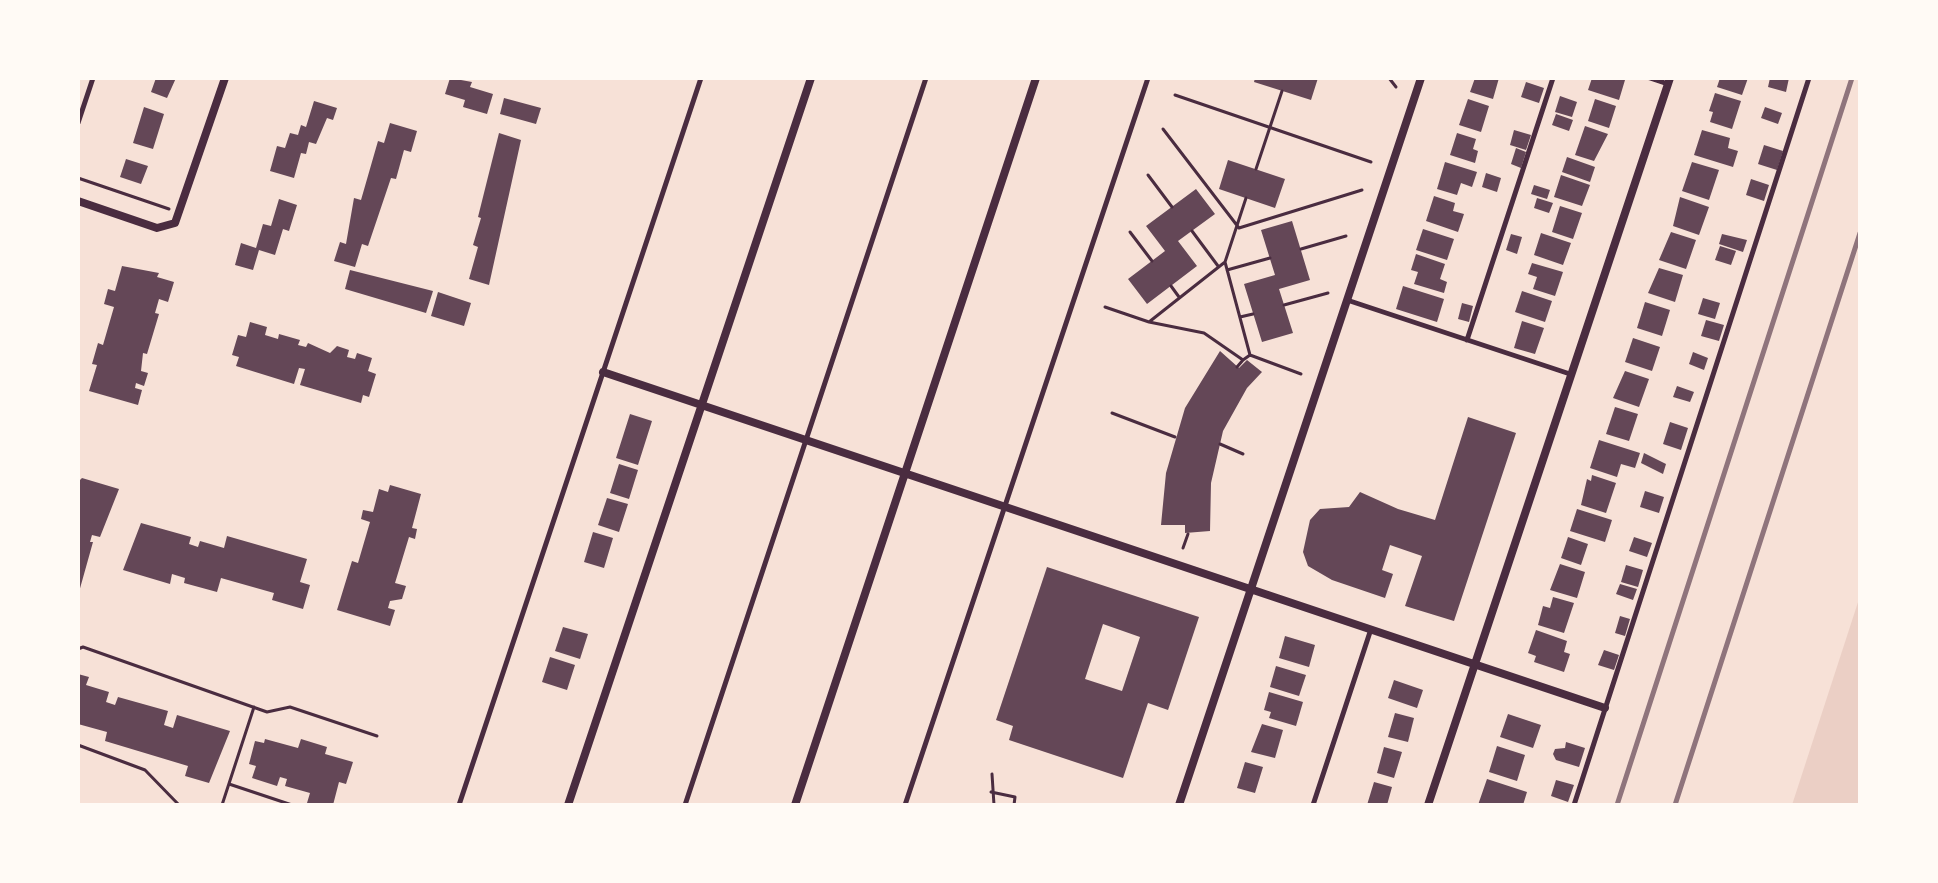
<!DOCTYPE html>
<html>
<head>
<meta charset="utf-8">
<style>
  body { margin:0 }
  #map { position:relative; width:1938px; height:883px; overflow:hidden; background:#f7e1d7; font-family:"DM Sans",sans-serif }
  canvas { display:block }
  .frame { position:absolute; inset:0; border:80px solid #fffaf5; pointer-events:none }
</style>
</head>
<body>
<div id="map">
<canvas width="1938" height="883"></canvas>
<div class="frame"></div>
</div>
<script>
const c = document.querySelector('canvas').getContext('2d');
c.lineJoin = 'round';
function fillPath(path, color) { c.fillStyle = color; c.fill(path, 'evenodd'); }
function strokePath(path, color, width, dash) { c.strokeStyle = color; c.lineWidth = width; c.lineCap = dash ? 'butt' : 'round'; c.setLineDash(dash || []); c.stroke(path); }
fillPath(new Path2D(`
  M1860,596V805H1792Z`), '#ebcfc5');
fillPath(new Path2D(`
  M156,78H176L167,98L151,92Z
  M450,78L472,82L470,87L493,94L487,114L463,107L465,100L445,94Z
  M1255,78H1318L1311,100L1254,82Z
  M1475,78H1499L1493,99L1470,92Z
  M1592,78L1625,80L1619,100L1588,90Z
  M1720,78H1748L1742,95L1717,87Z
  M1770,78H1789L1786,92L1768,87Z
  M1526,82L1544,88L1539,103L1521,97Z
  M1715,93L1741,101L1732,129L1710,122L1713,112L1709,111Z
  M1560,96L1577,102L1572,117L1555,112Z
  M504,98L541,108L536,124L500,114Z
  M1468,99L1489,106L1481,132L1459,125Z
  M1595,99L1616,106L1609,128L1588,121Z
  M314,101L337,108L333,120L327,118L316,144L309,142L306,154L301,153L294,178L270,171L277,146L285,148L290,133L298,135L301,125L306,127Z
  M144,107L164,114L153,149L133,143Z
  M1765,107L1782,113L1778,124L1761,118Z
  M1556,114L1573,120L1569,131L1552,125Z
  M390,123L417,131L411,152L404,150L396,179L391,178L368,246L362,244L355,267L334,261L340,242L346,244L354,198L361,200L378,141L384,143Z
  M1585,126L1608,134L1594,161L1575,155Z
  M1514,130L1531,135L1526,150L1510,145Z
  M1702,130L1730,138L1728,148L1738,151L1733,167L1694,155Z
  M499,133L521,140L489,285L469,279L478,247L473,245L481,218L478,217Z
  M1457,133L1476,139L1473,149L1478,151L1475,163L1450,155Z
  M1764,145L1783,151L1777,170L1758,164Z
  M1516,148L1526,152L1521,168L1511,164Z
  M1567,157L1595,167L1590,182L1562,172Z
  M126,159L148,166L141,184L120,177Z
  M1228,160L1285,179L1275,208L1219,189Z
  M1445,162L1477,172L1472,187L1461,183L1457,195L1437,189Z
  M1692,162L1719,170L1709,200L1682,191Z
  M1486,173L1501,178L1497,192L1482,187Z
  M1561,175L1590,185L1582,206L1554,197Z
  M1751,179L1769,185L1764,201L1746,195Z
  M1534,185L1550,190L1547,199L1531,194Z
  M1196,189L1215,214L1178,241L1197,266L1147,304L1128,279L1165,251L1146,226Z
  M1434,196L1455,203L1453,211L1464,214L1458,232L1426,221Z
  M1680,197L1709,207L1699,235L1673,226Z
  M1537,198L1553,203L1549,213L1534,208Z
  M279,199L297,205L289,231L283,229L275,255L259,250L253,270L235,265L241,243L256,248L263,224L271,226Z
  M1560,206L1582,213L1573,239L1552,232Z
  M1292,221L1310,280L1279,289L1293,333L1262,342L1244,284L1275,275L1261,230Z
  M1423,229L1454,239L1447,260L1416,250Z
  M1671,232L1696,240L1686,269L1659,260Z
  M1541,233L1571,243L1563,265L1534,255Z
  M1511,234L1522,237L1517,254L1506,250Z
  M1722,234L1747,240L1743,252L1719,244Z
  M1720,246L1736,251L1731,265L1715,260Z
  M1416,254L1445,264L1440,279L1447,282L1444,293L1414,284L1418,272L1411,270Z
  M1532,263L1563,272L1555,296L1533,289L1537,277L1528,274Z
  M122,266L159,273L157,277L174,282L168,302L159,299L155,313L159,314L147,354L143,353L141,371L148,373L144,386L136,383L135,388L142,390L138,405L89,391L97,365L92,364L98,343L103,345L114,307L104,304L108,289L115,291Z
  M1659,268L1683,275L1675,302L1648,293Z
  M350,270L433,291L426,313L345,289Z
  M1403,286L1444,299L1437,322L1396,309Z
  M1522,291L1552,301L1545,322L1515,312Z
  M438,292L471,303L464,326L431,316Z
  M1703,298L1720,303L1715,319L1698,314Z
  M1645,302L1670,310L1662,336L1637,328Z
  M1462,303L1473,306L1469,322L1458,319Z
  M1706,320L1724,325L1719,341L1701,336Z
  M1522,321L1544,328L1535,354L1514,348Z
  M250,322L267,327L265,335L278,339L279,334L300,340L298,345L306,347L308,343L330,353L337,346L349,350L347,357L355,359L357,353L372,358L368,371L376,374L369,397L363,395L361,403L300,385L305,369L299,368L294,384L236,366L239,357L232,355L238,335L246,337Z
  M1633,338L1660,347L1652,371L1625,362Z
  M1220,351L1239,368L1247,360L1262,372L1247,388L1223,431L1211,483L1210,531L1185,533V525H1161L1166,473L1185,408Z
  M1693,352L1708,358L1704,370L1689,364Z
  M1625,371L1649,379L1639,407L1613,398Z
  M1677,386L1694,392L1690,402L1673,397Z
  M1615,407L1638,414L1629,441L1606,434Z
  M630,414L652,421L638,465L616,458Z
  M1468,417L1516,433L1454,621L1405,606L1422,556L1390,545L1382,570L1393,574L1385,598L1332,580L1308,566L1303,552L1310,520L1320,509L1349,507L1360,492L1398,509L1435,520Z
  M1670,422L1688,428L1681,450L1663,444Z
  M1599,440L1640,453L1635,468L1621,464L1617,477L1590,468Z
  M1644,453L1666,464L1663,474L1641,463Z
  M619,464L638,470L629,499L610,493Z
  M1592,475L1616,483L1606,513L1581,505L1587,479L1591,481Z
  M82,478L119,489L100,537L92,535L90,542H93L79,592L78,482Z
  M390,485L421,494L412,528L417,529L415,539L409,537L395,583L406,586L402,599L390,601L388,608L395,610L390,626L337,610L352,561L358,563L370,522L361,519L363,510L373,512L379,489L388,492Z
  M1645,491L1664,497L1659,513L1640,507Z
  M607,498L628,504L619,532L598,525Z
  M1577,509L1612,520L1605,542L1570,531Z
  M141,523L191,537L189,544L198,547L200,541L224,548L227,536L307,559L300,582L310,585L303,609L272,600L274,593L221,578L217,592L184,583L185,578L172,574L170,584L123,570Z
  M593,532L613,538L604,568L584,562Z
  M1568,537L1588,544L1581,565L1561,558Z
  M1634,537L1652,543L1647,557L1629,551Z
  M1560,564L1585,572L1577,598L1550,590Z
  M1626,565L1643,570L1638,587L1621,582Z
  M1047,567L1199,617L1168,710L1148,703L1123,778L1009,740L1013,726L996,720ZM1103,624L1140,637L1122,691L1085,679Z
  M1620,584L1637,589L1633,600L1616,594Z
  M1553,597L1574,603L1564,633L1538,625L1543,606L1550,608Z
  M1620,616L1630,619L1625,636L1615,633Z
  M563,627L588,634L580,659L555,651Z
  M1536,630L1567,641L1564,652L1570,654L1564,672L1534,662L1536,656L1528,653Z
  M1285,636L1315,645L1309,667L1279,658Z
  M1604,650L1619,655L1614,670L1598,665Z
  M550,657L575,665L567,690L542,682Z
  M1276,666L1306,675L1299,696L1270,687Z
  M78,674L89,677L86,685L109,692L106,702L115,705L118,697L168,711L164,725L173,728L177,715L230,731L209,783L185,776L188,766L105,741L107,732L78,724Z
  M1394,680L1423,690L1417,708L1388,698Z
  M1269,692L1303,702L1296,726L1269,718L1271,712L1264,710Z
  M1395,713L1414,718L1408,742L1388,737Z
  M1508,714L1541,725L1533,748L1500,737Z
  M1262,724L1283,730L1275,758L1251,752Z
  M265,739L298,748L301,739L327,747L325,754L353,762L346,784L339,782L333,805L307,803L310,793L285,786L287,779L280,777L277,786L252,778L256,766L249,764L255,741L264,743Z
  M1566,742L1585,748L1579,767L1556,760L1553,754L1555,749L1565,748Z
  M1497,746L1525,755L1517,781L1489,772Z
  M1384,747L1402,752L1394,778L1377,773Z
  M1245,762L1263,767L1255,793L1237,788Z
  M1487,779L1527,792L1523,805H1478Z
  M1556,780L1574,785L1568,802L1551,796Z
  M1374,782L1392,787L1387,805H1367Z`), '#644757');
strokePath(new Path2D(`
  M1389,78L1396,87
  M1175,95L1371,162
  M1163,129L1239,228L1362,190
  M1256,169L1282,91
  M1148,175L1172,207
  M78,178L169,209
  M1192,231L1218,266
  M1130,232L1152,261
  M1301,249L1346,236
  M1225,262L1246,198
  M1227,270L1270,258
  M1171,286L1179,297
  M1284,305L1328,293
  M1105,307L1149,322L1225,262L1250,355
  M1240,317L1253,314
  M1149,322L1204,333L1243,360L1250,355L1301,374
  M1237,367L1243,360
  M1112,413L1175,437
  M1220,444L1243,454
  M1183,548L1188,534
  M78,649L83,647L267,712L290,707L377,736
  M78,745L145,770L179,805
  M992,774L994,805
  M229,784L292,805
  M991,792L1015,797L1014,805
  M222,805L254,707`), '#4a2c40', 3);
strokePath(new Path2D(`
  M1650,78L1668,84
  M78,123L93,78
  M1347,300L1570,374
  M1467,340L1553,78
  M459,805L701,78
  M685,805L926,78
  M905,805L1148,78
  M1313,805L1371,629
  M1574,805L1809,78`), '#4a2c40', 5);
strokePath(new Path2D(`
  M78,201L157,228L175,223L225,78
  M603,372L1605,708
  M568,805L811,78
  M795,805L1036,78
  M1179,805L1421,78
  M1428,805L1670,78`), '#4a2c40', 8);
strokePath(new Path2D(`
  M1617,805L1852,78
  M1675,805L1860,233`), '#8f747c', 5);
</script>
</body>
</html>
